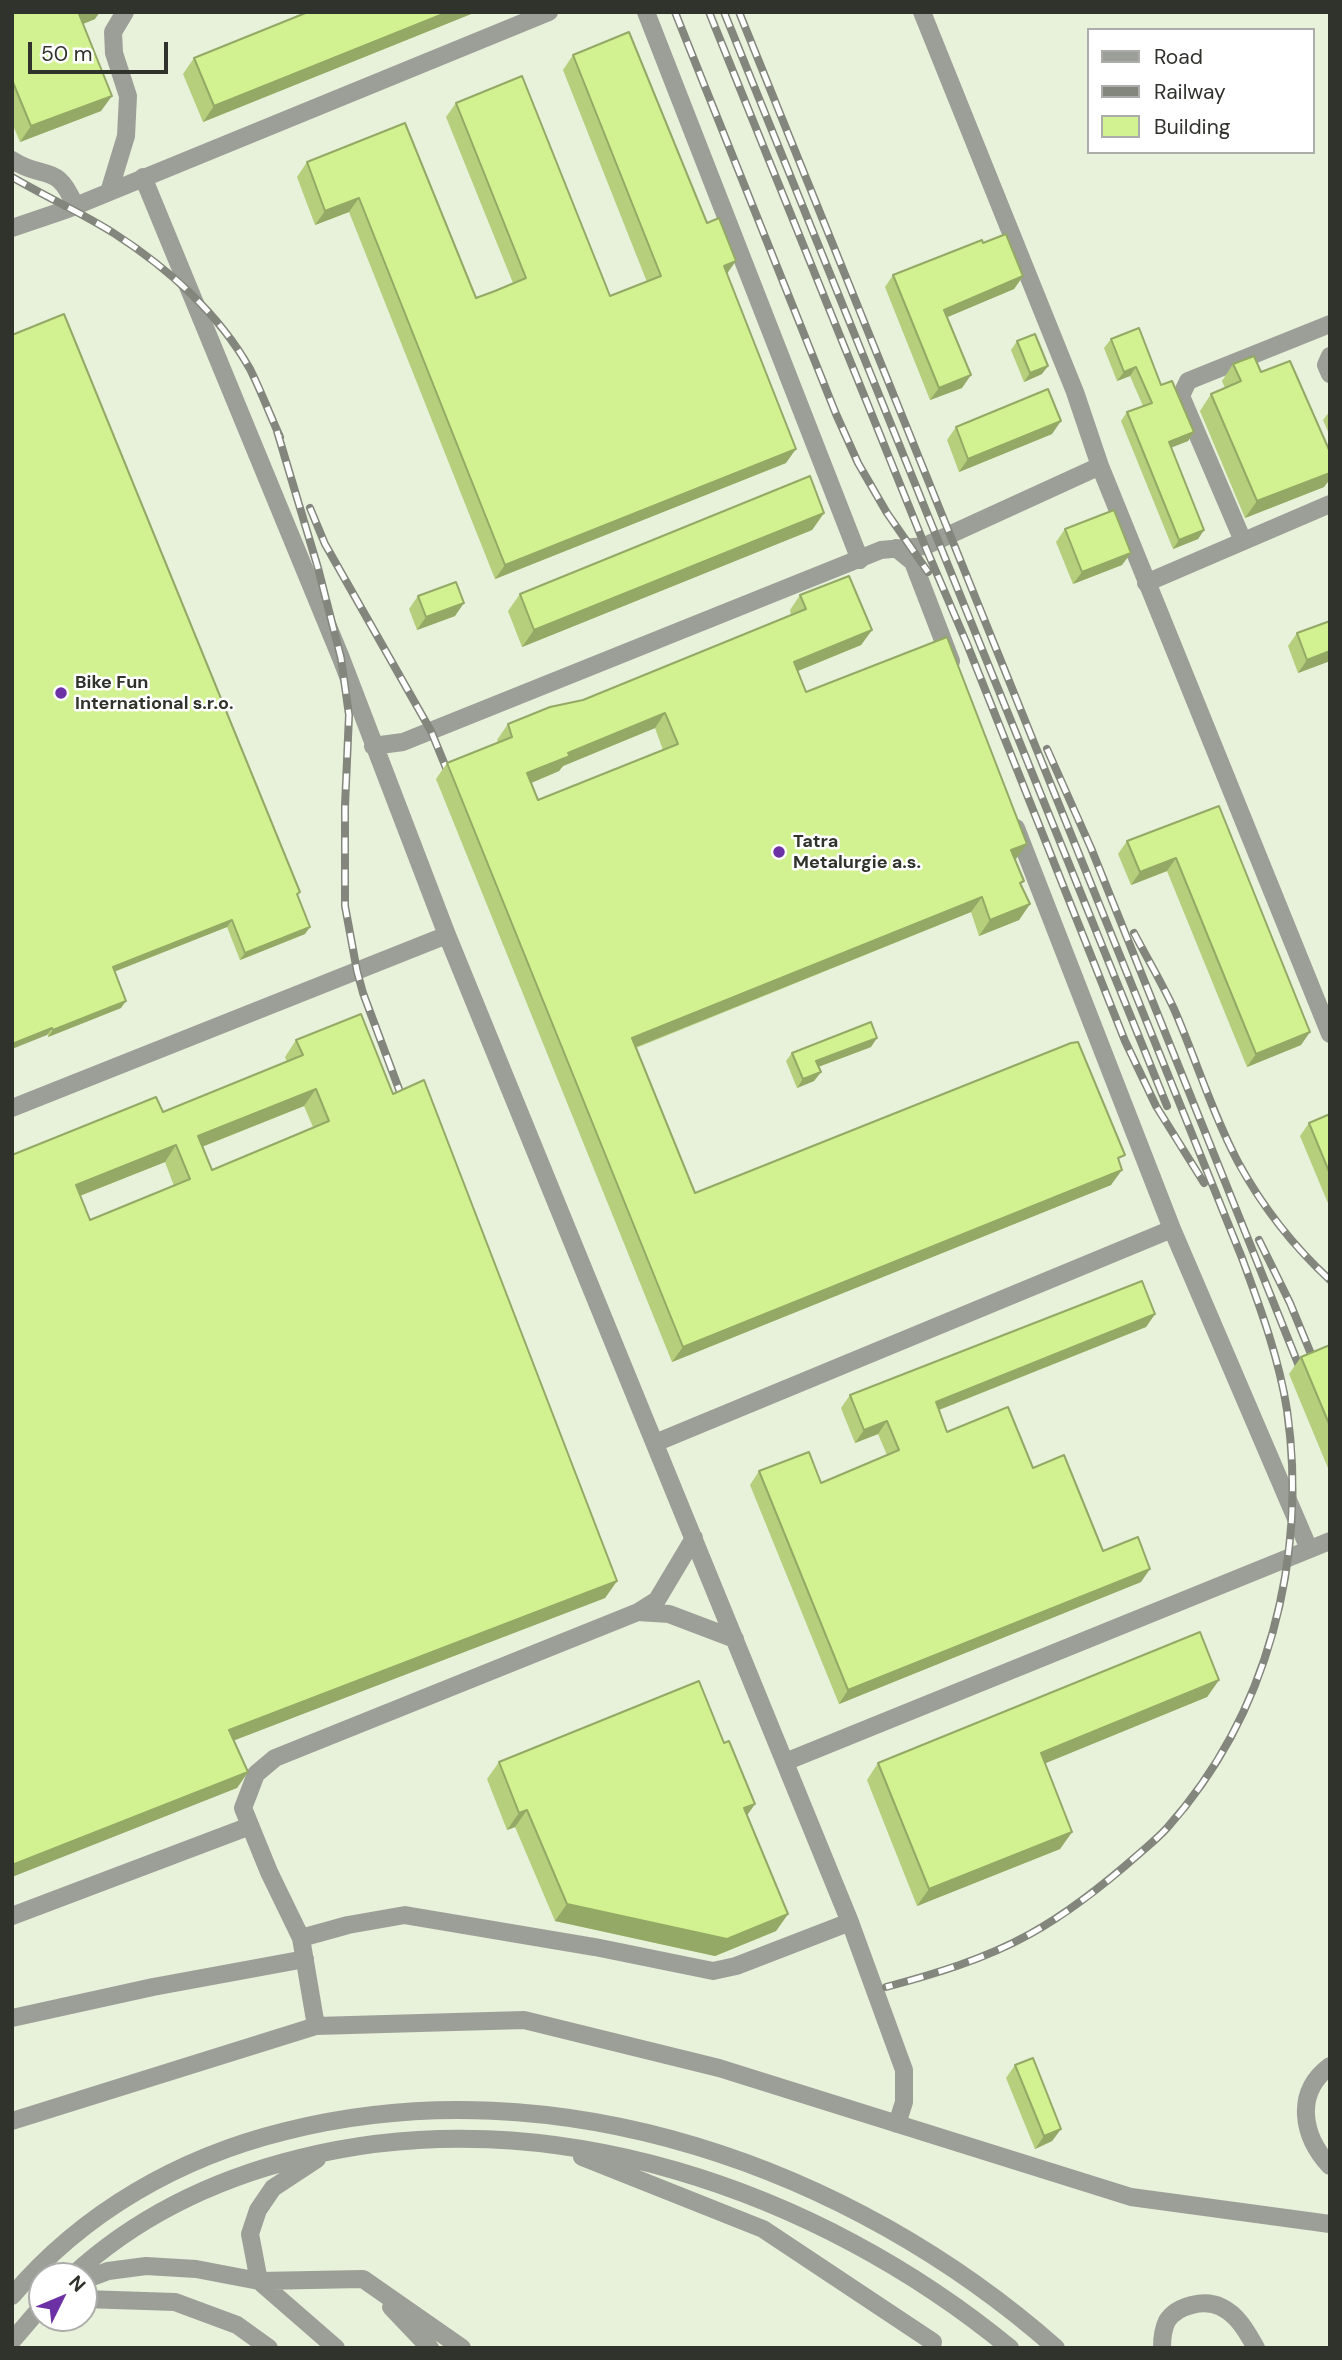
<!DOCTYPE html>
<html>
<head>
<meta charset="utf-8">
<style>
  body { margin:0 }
  #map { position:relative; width:1342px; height:2360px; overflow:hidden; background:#f4faea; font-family:"DM Sans",sans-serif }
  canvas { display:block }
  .frame { position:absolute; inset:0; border:14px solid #30322c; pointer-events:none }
  .legend { position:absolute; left:1087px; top:28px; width:228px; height:126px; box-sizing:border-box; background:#fff; border:2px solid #acadab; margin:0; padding:9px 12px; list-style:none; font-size:21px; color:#30322c }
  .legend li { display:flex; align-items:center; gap:14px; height:35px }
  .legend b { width:35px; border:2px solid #acadab }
  .north { position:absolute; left:28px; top:2262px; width:70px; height:70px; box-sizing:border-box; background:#fff; border:2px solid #acadab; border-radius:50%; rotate:47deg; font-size:19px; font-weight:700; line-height:28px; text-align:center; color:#30322c }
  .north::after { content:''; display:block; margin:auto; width:24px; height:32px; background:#6d31a6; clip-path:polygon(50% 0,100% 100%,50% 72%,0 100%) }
  .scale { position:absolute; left:28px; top:42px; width:140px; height:32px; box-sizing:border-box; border:4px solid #30322c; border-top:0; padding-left:9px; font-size:21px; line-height:24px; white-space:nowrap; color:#30322c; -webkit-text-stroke:5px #fff; paint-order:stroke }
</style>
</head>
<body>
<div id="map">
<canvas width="1342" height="2360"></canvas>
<div class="frame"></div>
<ul class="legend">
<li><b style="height:9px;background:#9c9f98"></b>Road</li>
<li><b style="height:9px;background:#82867c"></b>Railway</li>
<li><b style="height:19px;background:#d2f190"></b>Building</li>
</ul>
<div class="north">N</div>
<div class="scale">50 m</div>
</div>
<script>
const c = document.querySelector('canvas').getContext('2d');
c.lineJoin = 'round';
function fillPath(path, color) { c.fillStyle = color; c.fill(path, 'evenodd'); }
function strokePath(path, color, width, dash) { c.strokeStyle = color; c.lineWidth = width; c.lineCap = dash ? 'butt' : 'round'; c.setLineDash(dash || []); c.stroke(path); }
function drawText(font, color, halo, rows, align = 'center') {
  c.font = font + ' "DM Sans",sans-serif'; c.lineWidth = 5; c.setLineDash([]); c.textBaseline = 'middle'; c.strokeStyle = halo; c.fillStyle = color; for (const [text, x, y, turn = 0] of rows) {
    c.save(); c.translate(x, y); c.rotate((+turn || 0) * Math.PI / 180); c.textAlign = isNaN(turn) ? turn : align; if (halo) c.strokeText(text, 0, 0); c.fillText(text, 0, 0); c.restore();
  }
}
fillPath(new Path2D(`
  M12,12H1330V2348H12ZM1088,30H1312V152H1088ZM42,2276H84V2318H42Z`), '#e8f1da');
strokePath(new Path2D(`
  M646,12L860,560
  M922,12L1075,392L1100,466
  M12,160C44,181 57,161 75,206
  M143,177L341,658L447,935L850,1922L904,2070V2102L897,2124
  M109,192L126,136L128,96L114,53L113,32L125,12
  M12,228L68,209L549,12
  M1330,356L1326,365L1330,374
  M1243,541L1181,396L1188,381L1330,324
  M896,548L913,562L951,661
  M1146,583L1330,504
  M373,746L403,742L881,550L925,546L1100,466L1330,1034
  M1016,828L1172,1229
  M12,1108L447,935
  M655,1443L1172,1229L1309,1549
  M638,1612L657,1600L694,1538
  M785,1762L1330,1541
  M12,1916L250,1826
  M301,1938L348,1925L405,1915L595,1947L713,1971L736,1966L850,1922
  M12,2018L153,1987L305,1959
  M316,2026L301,1938L269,1872L243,1808L256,1774L275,1758L638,1612L669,1614L735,1639
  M1330,2066C1294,2093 1302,2136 1330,2166
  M12,2121L316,2026L524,2020L719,2068L1131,2197L1330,2224
  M582,2157L763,2229L933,2342
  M317,2159L273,2188L258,2210L250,2234L259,2281L336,2348
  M72,2276C137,2216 215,2179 300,2158C547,2096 818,2190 1010,2348
  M84,2280L108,2271L146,2266L196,2269L259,2281L363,2279L462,2348
  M12,2296C83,2212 180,2157 286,2131C557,2063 851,2167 1056,2348
  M84,2299L175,2302L237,2325L269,2348
  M391,2307L430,2348
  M12,2341L42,2306
  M1162,2348C1162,2339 1163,2329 1167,2321C1177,2305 1205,2299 1221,2307C1238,2315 1247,2332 1256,2348`), '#9c9f98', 18);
const rail = new Path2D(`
  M675,12L836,414L858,463L887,513L928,572
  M709,12L925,546L967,644L1125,1041L1156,1106L1204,1183
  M724,12L1167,1106
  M739,12L1242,1258C1260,1307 1279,1358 1287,1410C1308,1558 1268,1715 1167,1828C1159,1837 1149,1845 1140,1853C1106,1883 1070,1912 1030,1934C985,1959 935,1974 886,1987
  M12,177C46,197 82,213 115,234C168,268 219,314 250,369C261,391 270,415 280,437
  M277,431L318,568L341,658L349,715L345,806V906L357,971L363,993L406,1108
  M310,508L325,544L431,731L449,775
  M1047,749L1091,848L1305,1381
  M1134,933C1147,958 1162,983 1174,1009C1196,1059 1212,1113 1238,1162C1262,1206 1293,1246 1330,1280
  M1259,1240L1290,1303L1330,1400`);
strokePath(rail, '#82867c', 8);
strokePath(rail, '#fff', 5, [16]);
fillPath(new Path2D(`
  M12,12L95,19L83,24L101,111L20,142L12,123Z
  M308,12H476L203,122L183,74L194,58Z
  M573,55L727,273L786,463L495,579L349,212L315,225L297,177L307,162L405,123L476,298L513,283L446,117L456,103L610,296L647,282L563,70Z
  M983,243L1023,276L1014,289L947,317L962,388L930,400L885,287L893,275Z
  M12,335L300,892L297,896L305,934L240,960L227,927L114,972L121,1008L48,1037Z
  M1111,339L1161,385L1194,432L1188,441L1171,447L1204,530L1198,539L1173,549L1121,421L1127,412L1143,406L1130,376L1117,381L1104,348Z
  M1017,341L1042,374L1024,382L1011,350Z
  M1233,364L1261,372L1330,452V479L1324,487L1245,518L1200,411L1211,394L1225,388L1222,381Z
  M1330,411V436L1323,420Z
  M956,427L1052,434L959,472L947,440Z
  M824,513L812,530L522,647L508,611L520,594Z
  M1065,529L1122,565L1073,584L1056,542Z
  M800,595L872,630L861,645L798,671L806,692L1016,859L1015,860L1021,885L1030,904L1019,920L979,936L971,912L636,1048L695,1193L1120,1163L1111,1185L672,1362L436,779L447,763L498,743L497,740L508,724L583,700L791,615L790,610ZM655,728L663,750L538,800L531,783L559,771L563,766Z
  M418,596L455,616L417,630L409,609Z
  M1330,621V661L1298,673L1288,646L1297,633Z
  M1219,806L1301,1045L1247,1067L1167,871L1131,885L1118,854L1127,841Z
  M296,1040L393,1094L617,1581L605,1598L234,1740L248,1772L237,1788L12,1155L163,1112L287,1062L285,1057ZM304,1106L313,1127L212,1170L202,1147ZM165,1162L174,1186L90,1220L80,1196Z
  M871,1047L818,1067L821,1072L814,1081L797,1088L786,1061L792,1053Z
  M1330,1114V1208L1300,1136L1309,1123Z
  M1155,1314L1146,1327L939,1410L947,1432L1033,1468L1103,1551L1141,1582L839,1704L750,1485L759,1471L821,1483L887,1455L878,1434L855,1443L841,1408L850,1395Z
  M1330,1345V1473L1289,1374L1301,1357Z
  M1219,1680L1207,1697L1045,1763L1072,1832L1060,1849L917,1906L867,1780L878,1763Z
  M724,1743L755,1804L747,1815L788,1914L776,1931L715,1956L555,1921L515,1827L507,1830L487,1779L499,1762Z
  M1015,2065L1061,2129L1052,2141L1035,2149L1006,2078Z`), '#b5cf7c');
fillPath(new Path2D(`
  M83,12H100L95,19L68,30L79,14Z
  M448,12H476L203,122L214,106Z
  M112,96L101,111L20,142L31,126Z
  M359,198L349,212L315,225L325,211Z
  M736,261L726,275L724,266Z
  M1023,276L1014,289L936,322L944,310Z
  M1048,366L1042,374L1024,382L1030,373Z
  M1136,367L1130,376L1117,381L1124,372Z
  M971,375L962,388L930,400L939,388Z
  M1061,421L1052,434L959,472L968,459Z
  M1194,432L1188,441L1163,451L1169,442Z
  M796,449L786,463L495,579L505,565Z
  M1330,469V479L1324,487L1245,518L1257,501Z
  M824,513L812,530L522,647L534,630Z
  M1204,530L1198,539L1173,549L1179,540Z
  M1131,553L1122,565L1073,584L1082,572Z
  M464,603L455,616L417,630L426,617Z
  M872,630L861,645L783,677L794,662Z
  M1330,651V661L1298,673L1307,660Z
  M665,713L655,728L563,766L559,771L517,789L527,773L568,753Z
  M1027,844L1016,859L1001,865L1011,850Z
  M1176,858L1167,871L1131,885L1140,872Z
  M982,897L971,912L621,1053L632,1038Z
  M1030,904L1019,920L979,936L990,920Z
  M232,920L227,927L108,974L113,967Z
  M310,927L305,934L240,960L245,953Z
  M126,1001L121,1008L48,1037L53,1030Z
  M52,1028L47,1035L12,1049V1044Z
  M1310,1032L1301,1045L1247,1067L1256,1054Z
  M877,1038L871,1047L810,1070L816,1061Z
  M821,1072L814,1081L797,1088L803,1079Z
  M316,1089L304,1106L186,1153L198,1136Z
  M176,1145L165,1162L64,1202L76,1185Z
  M1122,1170L1111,1185L672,1362L683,1347Z
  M1155,1314L1146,1327L926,1415L936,1402Z
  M887,1421L878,1434L855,1443L864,1430Z
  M1150,1569L1141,1582L839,1704L848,1690Z
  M617,1581L605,1598L217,1747L229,1730Z
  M1219,1680L1207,1697L1029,1770L1041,1753Z
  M248,1772L237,1788L12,1877V1865Z
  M755,1804L743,1821L744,1808Z
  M527,1810L515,1827L507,1830L519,1813Z
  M1072,1832L1060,1849L917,1906L929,1889Z
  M567,1904L788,1914L776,1931L715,1956L555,1921Z
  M1061,2129L1052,2141L1035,2149L1044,2136Z`), '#93a965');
const building = new Path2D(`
  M12,12H83L79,14L112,96L31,126L12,80Z
  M308,12H448L214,106L194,58Z
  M629,32L707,223L719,218L736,261L724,266L796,449L505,565L359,198L325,211L307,162L405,123L476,298L495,291L526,278L456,103L522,76L610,296L661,276L573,55Z
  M1006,234L1023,276L944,310L971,375L939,388L893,275L982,240L983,243Z
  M64,314L300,892L297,894L310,927L245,953L232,920L113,967L126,1001L53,1030L52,1028L12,1044V335Z
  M1139,328L1161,385L1172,381L1194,432L1169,442L1204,530L1179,540L1127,412L1152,403L1136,367L1124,372L1111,339Z
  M1035,334L1048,366L1030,373L1017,341Z
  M1254,356L1261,372L1290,361L1330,452V473L1257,501L1211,394L1241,381L1233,364Z
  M1048,389L1061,421L968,459L956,427Z
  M810,476L824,513L534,630L520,594Z
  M1114,510L1131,553L1082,572L1065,529Z
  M849,576L872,630L794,662L806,692L947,637L1027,844L1011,850L1024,881L1020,883L1030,904L990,920L982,897L632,1038L695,1193L1071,1043L1078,1042L1125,1155L1118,1158L1122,1170L683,1347L447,763L512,737L508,724L550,707L583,700L806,609L800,595ZM665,713L678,744L538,800L527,773L570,756L568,753Z
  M456,582L464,603L426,617L418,596Z
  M1330,621V651L1307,660L1297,633Z
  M1219,806L1310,1032L1256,1054L1176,858L1140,872L1127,841Z
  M361,1014L393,1094L424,1080L617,1581L229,1730L248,1772L12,1865V1155L156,1097L163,1112L303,1055L296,1040ZM316,1089L329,1121L212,1170L198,1136ZM176,1145L190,1179L90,1220L76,1185Z
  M871,1022L877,1038L816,1061L821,1072L803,1079L792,1053Z
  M1330,1114V1174L1309,1123Z
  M1142,1281L1155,1314L936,1402L947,1432L1008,1407L1033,1468L1064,1455L1103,1551L1138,1537L1150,1569L848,1690L759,1471L809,1452L821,1483L899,1450L887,1421L864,1430L850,1395Z
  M1330,1345V1426L1301,1357Z
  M1200,1632L1219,1680L1041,1753L1072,1832L929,1889L878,1763Z
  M699,1681L724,1743L729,1741L755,1804L744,1808L788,1914L727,1939L567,1904L527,1810L519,1813L499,1762Z
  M1033,2058L1061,2129L1044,2136L1015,2065Z`);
fillPath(building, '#d2f190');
strokePath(building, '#93a965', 2);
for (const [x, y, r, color] of [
  [61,693,7,"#6d31a6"],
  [779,852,7,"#6d31a6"]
]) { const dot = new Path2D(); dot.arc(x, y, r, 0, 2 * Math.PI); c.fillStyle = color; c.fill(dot); strokePath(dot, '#fff', 2.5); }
drawText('bold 18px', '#30322c', '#fff', [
  ["Bike Fun",75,683],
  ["International s.r.o.",75,704],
  ["Tatra",793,842],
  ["Metalurgie a.s.",793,863]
], 'left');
</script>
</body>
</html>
